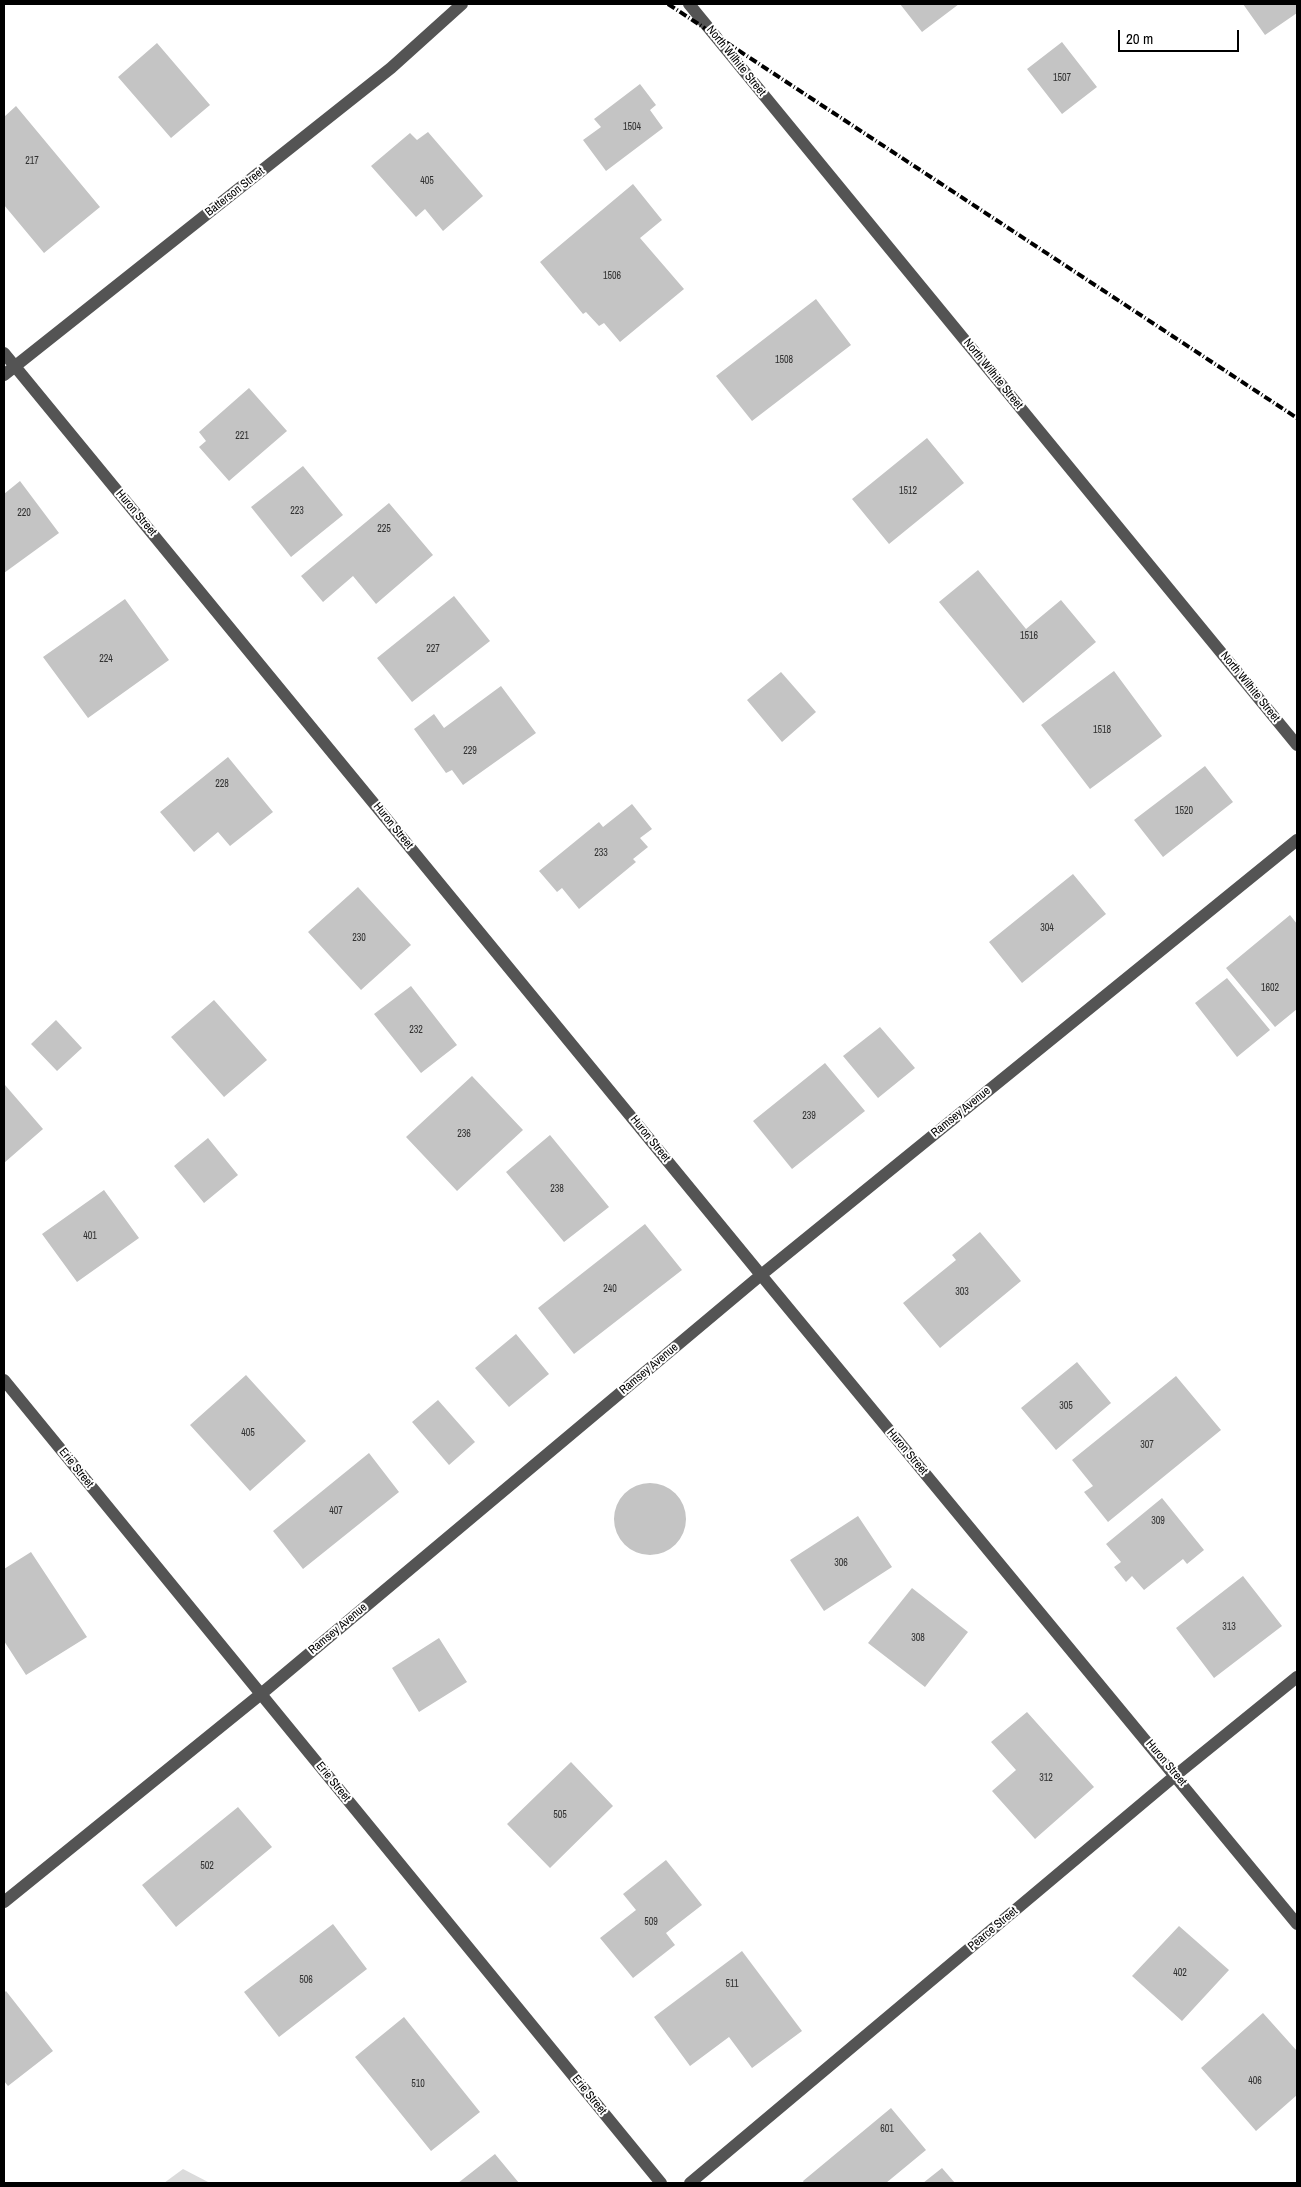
<!DOCTYPE html>
<html>
<head>
<meta charset="utf-8">
<style>
  body { margin:0 }
  #map { position:relative; width:1301px; height:2187px; overflow:hidden; background:#fff; font-family:"Archivo Narrow",sans-serif }
  canvas { display:block }
  .frame { position:absolute; inset:0; border:5px solid #000; pointer-events:none }
  .scale { position:absolute; left:1118px; top:30px; width:121px; height:22px; box-sizing:border-box; border:2px solid #000; border-top:0; padding-left:6px; font-size:15px; line-height:18px; white-space:nowrap; color:#000; -webkit-text-stroke:4px #fff; paint-order:stroke }
</style>
</head>
<body>
<div id="map">
<canvas width="1301" height="2187"></canvas>
<div class="frame"></div>
<div class="scale">20 m</div>
</div>
<script>
const c = document.querySelector('canvas').getContext('2d');
c.lineJoin = 'round';
function fillPath(path, color) { c.fillStyle = color; c.fill(path, 'evenodd'); }
function strokePath(path, color, width, dash) { c.strokeStyle = color; c.lineWidth = width; c.lineCap = dash ? 'butt' : 'round'; c.setLineDash(dash || []); c.stroke(path); }
function drawText(font, color, halo, rows, align = 'center') {
  c.font = font + ' "Archivo Narrow",sans-serif'; c.lineWidth = 4; c.setLineDash([]); c.textBaseline = 'middle'; c.strokeStyle = halo; c.fillStyle = color; for (const [text, x, y, turn = 0] of rows) {
    c.save(); c.translate(x, y); c.rotate((+turn || 0) * Math.PI / 180); c.textAlign = isNaN(turn) ? turn : align; if (halo) c.strokeText(text, 0, 0); c.fillText(text, 0, 0); c.restore();
  }
}
fillPath(new Path2D(`
  M183,2169L210,2183H164Z`), '#dbdbdb');
fillPath(new Path2D(`
  M900,4H959L922,32Z
  M1243,4H1297V13L1265,35Z
  M1062,42L1097,87L1062,114L1027,69Z
  M157,43L210,105L171,138L118,77Z
  M640,84L656,105L650,110L663,128L606,171L583,140L601,127L594,119Z
  M16,106L100,207L44,253L4,205V117Z
  M428,132L483,196L443,231L425,209L416,217L371,166L410,133L417,140Z
  M633,184L662,220L640,238L684,289L620,342L604,323L599,326L586,312L583,314L540,262Z
  M816,299L851,345L752,421L716,376Z
  M249,388L287,431L229,481L199,447L206,441L199,432Z
  M927,438L964,483L889,544L852,499Z
  M303,466L343,515L291,557L251,507Z
  M20,481L59,533L4,573V494Z
  M389,503L433,555L376,604L353,576L323,602L301,576Z
  M978,570L1026,629L1061,600L1096,642L1023,703L939,602Z
  M454,596L490,641L412,702L377,658Z
  M125,599L169,660L88,718L43,657Z
  M1114,671L1162,736L1090,789L1041,725Z
  M781,672L816,712L782,742L747,700Z
  M501,686L536,733L463,785L452,770L446,773L414,729L434,714L444,728Z
  M228,757L273,812L230,846L218,832L194,852L160,812Z
  M1205,766L1233,802L1163,857L1134,820Z
  M632,804L652,829L640,838L648,847L633,859L636,862L579,909L562,888L557,892L539,871L599,822L603,827Z
  M1073,874L1106,914L1022,983L989,942Z
  M358,887L411,945L361,990L308,932Z
  M1290,915L1297,924V1009L1275,1027L1226,968Z
  M1227,978L1270,1030L1237,1057L1195,1003Z
  M411,986L457,1045L421,1073L374,1014Z
  M214,1000L267,1060L224,1097L171,1037Z
  M56,1020L82,1048L57,1071L31,1044Z
  M880,1027L915,1068L878,1098L843,1056Z
  M825,1063L865,1111L792,1169L753,1121Z
  M472,1076L523,1130L457,1191L406,1137Z
  M5,1085L43,1129L4,1163V1086Z
  M550,1135L609,1207L564,1242L506,1172Z
  M208,1138L238,1175L204,1203L174,1166Z
  M104,1190L139,1238L77,1282L42,1234Z
  M645,1224L682,1270L574,1354L538,1308Z
  M980,1232L1021,1281L940,1348L903,1303L956,1260L952,1255Z
  M516,1334L549,1374L509,1407L475,1368Z
  M1077,1362L1111,1403L1056,1450L1021,1408Z
  M246,1375L306,1441L250,1491L190,1425Z
  M1176,1376L1221,1430L1108,1522L1084,1492L1093,1486L1072,1460Z
  M438,1400L475,1442L449,1465L412,1422Z
  M369,1453L399,1492L303,1569L273,1531Z
  M614 1519a36 36 0 1 1 72 0a36 36 0 1 1-72 0Z
  M1162,1498L1204,1550L1187,1564L1183,1559L1144,1590L1132,1576L1126,1582L1114,1567L1121,1562L1106,1544Z
  M858,1516L892,1567L824,1611L790,1560Z
  M31,1552L87,1637L26,1675L4,1641V1569Z
  M1243,1576L1282,1626L1214,1678L1176,1628Z
  M912,1588L968,1632L925,1687L868,1643Z
  M439,1638L467,1682L419,1712L392,1668Z
  M1027,1712L1094,1787L1035,1839L992,1791L1016,1770L991,1742Z
  M571,1762L613,1806L550,1868L507,1824Z
  M238,1807L272,1847L176,1927L142,1885Z
  M666,1860L702,1905L666,1933L675,1945L633,1978L600,1938L636,1910L623,1894Z
  M333,1924L367,1969L279,2037L244,1992Z
  M1179,1926L1229,1970L1182,2021L1132,1976Z
  M742,1951L802,2031L752,2068L729,2037L690,2066L654,2017Z
  M6,1991L53,2051L8,2086L4,2081V1993Z
  M1263,2013L1297,2051V2095L1256,2131L1201,2068Z
  M404,2017L480,2112L431,2151L355,2057Z
  M891,2108L926,2150L886,2183H804L803,2181Z
  M495,2154L519,2183H458Z
  M942,2168L955,2183H923Z`), '#c4c4c4');
strokePath(new Path2D(`
  M689,4L1297,745
  M4,353L761,1275L1297,1924
  M4,375L391,68L462,4
  M4,1380L661,2183
  M4,1902L261,1694L761,1275L1297,840
  M690,2183L1176,1775L1297,1677`), '#545454', 12);
strokePath(new Path2D(`
  M668,4L1297,418`), '#000', 4, [8, 2.5, 1, 2.5]);
drawText('10px', '#313131', null, [
  ["1507",1062,78],
  ["1504",632,127],
  ["217",32,161],
  ["405",427,181],
  ["1506",612,276],
  ["1508",784,360],
  ["221",242,436],
  ["1512",908,491],
  ["223",297,511],
  ["220",24,513],
  ["225",384,529],
  ["1516",1029,636],
  ["227",433,649],
  ["224",106,659],
  ["1518",1102,730],
  ["229",470,751],
  ["228",222,784],
  ["1520",1184,811],
  ["233",601,853],
  ["304",1047,928],
  ["230",359,938],
  ["1602",1270,988],
  ["232",416,1030],
  ["239",809,1116],
  ["236",464,1134],
  ["238",557,1189],
  ["401",90,1236],
  ["240",610,1289],
  ["303",962,1292],
  ["305",1066,1406],
  ["405",248,1433],
  ["307",1147,1445],
  ["407",336,1511],
  ["309",1158,1521],
  ["306",841,1563],
  ["313",1229,1627],
  ["308",918,1638],
  ["312",1046,1778],
  ["505",560,1815],
  ["502",207,1866],
  ["509",651,1922],
  ["402",1180,1973],
  ["506",306,1980],
  ["511",732,1984],
  ["406",1255,2081],
  ["510",418,2084],
  ["601",887,2129]
]);
drawText('12px', '#000', '#fff', [
  ["North Wilhite Street",736,61,51],
  ["Batterson Street",235,192,-38],
  ["North Wilhite Street",993,374,51],
  ["Huron Street",136,513,50],
  ["North Wilhite Street",1250,687,51],
  ["Huron Street",393,826,51],
  ["Ramsey Avenue",961,1112,-39],
  ["Huron Street",650,1139,51],
  ["Ramsey Avenue",649,1369,-40],
  ["Huron Street",907,1452,50],
  ["Erie Street",76,1468,51],
  ["Ramsey Avenue",338,1629,-40],
  ["Huron Street",1166,1763,50],
  ["Erie Street",333,1782,51],
  ["Pearce Street",993,1929,-40],
  ["Erie Street",589,2095,51]
]);
</script>
</body>
</html>
